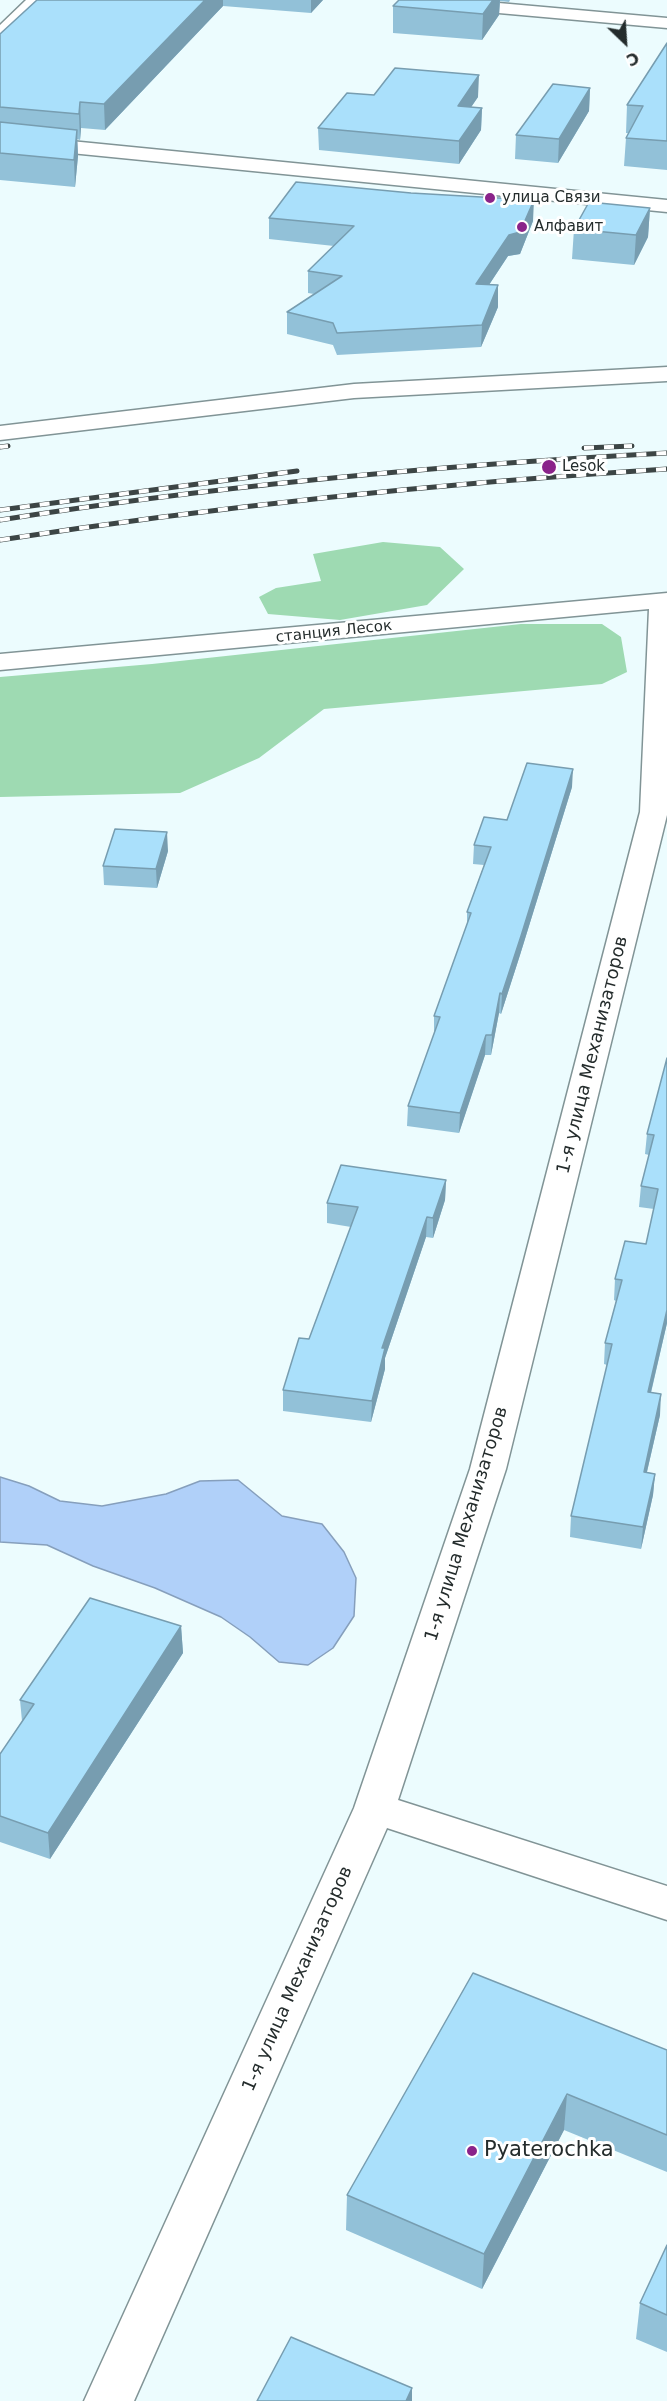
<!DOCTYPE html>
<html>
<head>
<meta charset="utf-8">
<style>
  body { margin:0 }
  #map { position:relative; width:667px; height:2401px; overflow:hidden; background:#ecfcfe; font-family:"DejaVu Sans",sans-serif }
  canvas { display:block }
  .north { position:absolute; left:595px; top:12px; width:60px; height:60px; -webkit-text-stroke:4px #fff; paint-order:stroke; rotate:155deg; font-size:16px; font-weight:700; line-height:24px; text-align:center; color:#242c2c }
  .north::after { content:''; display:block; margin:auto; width:21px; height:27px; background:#242c2c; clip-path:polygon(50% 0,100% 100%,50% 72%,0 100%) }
</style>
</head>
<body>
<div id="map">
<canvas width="667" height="2401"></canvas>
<div class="north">С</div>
</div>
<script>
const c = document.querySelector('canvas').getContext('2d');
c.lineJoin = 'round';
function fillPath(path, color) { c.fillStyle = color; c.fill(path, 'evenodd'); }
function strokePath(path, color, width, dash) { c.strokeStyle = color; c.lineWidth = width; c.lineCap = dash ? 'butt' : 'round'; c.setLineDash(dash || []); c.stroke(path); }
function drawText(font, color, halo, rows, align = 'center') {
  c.font = font + ' "DejaVu Sans",sans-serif'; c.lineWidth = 6; c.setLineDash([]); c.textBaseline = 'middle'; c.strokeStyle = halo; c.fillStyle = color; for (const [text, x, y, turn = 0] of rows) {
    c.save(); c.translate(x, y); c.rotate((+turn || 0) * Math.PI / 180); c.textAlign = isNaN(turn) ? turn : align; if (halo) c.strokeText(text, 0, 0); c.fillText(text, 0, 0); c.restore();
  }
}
fillPath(new Path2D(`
  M383,542L440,547L464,569L427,605L340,620L268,614L259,597L276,588L321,581L313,554Z
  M521,624H602L621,637L627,672L602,684L324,709L259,758L180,793L0,797V677L152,664Z`), '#9edab2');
const water = new Path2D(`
  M0,1477L29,1486L60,1501L102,1506L166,1494L200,1481L238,1480L282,1516L322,1524L344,1552L356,1578L354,1616L333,1648L308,1665L279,1662L250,1637L221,1617L155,1588L93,1566L47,1545L0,1542Z`);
fillPath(water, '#b0d0f9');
strokePath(water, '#869fbc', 1.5);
const minor = new Path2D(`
  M26,0H44L6,38L0,39V25Z
  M401,0H465L667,18V28L409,5Z
  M0,134L667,200V212L0,146Z
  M667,367V381L354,398L0,440V426L354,384Z
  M667,593V815L506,1469L398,1800L667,1886V1920L387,1828L134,2401H84L354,1808L470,1469L640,812L649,609L0,670V654Z`);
strokePath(minor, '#819496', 3);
fillPath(minor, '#fff');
const rail = new Path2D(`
  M0,447L8,446
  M584,448L632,446
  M0,510L297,471
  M0,520C221,485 443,465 667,453
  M0,540C221,506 443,483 667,469`);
strokePath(rail, '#3c4545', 5);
strokePath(rail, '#fff', 4, [10]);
fillPath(new Path2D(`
  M37,0H323L311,13L223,6L105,130L81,128L80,140L77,139L78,156L75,187L0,180V34Z
  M399,0H510L509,2L500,1L499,15L482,40L393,33V6Z
  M667,43V170L624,166L626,138L628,133H626L627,105Z
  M590,88L589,111L558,163L515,159L516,135Z
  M374,95L478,97L471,107L482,108L481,130L459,164L319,150L318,128Z
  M650,208L648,237L634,265L572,259L574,229Z
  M269,218L533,221L520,254L508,256L489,285H498V307L481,347L337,355L333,345L287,334V312L314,294L308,293V271L334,246L269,239Z
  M572,787L520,955L501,1014L499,1013L491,1055H485L459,1133L407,1126L408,1106L434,1035V1016L467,924V912L484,865L473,864L474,845L507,820Z
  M168,851L157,888L104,885L103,866Z
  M667,1058V1323L651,1393L660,1415L647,1472L655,1474L653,1495L641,1549L570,1537L571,1516L607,1365L604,1364L605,1343L616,1301L614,1300L615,1279L646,1244L654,1209L639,1207L641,1186L649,1155L645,1154L647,1134Z
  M446,1180L445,1200L433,1238L426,1237L385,1358V1369L371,1422L283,1411V1390L309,1339L351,1227L327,1223V1203Z
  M181,1626L183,1653L50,1859L0,1842V1754L22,1721L20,1700Z
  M667,2050V2172L564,2130L482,2289L346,2230L347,2195Z
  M667,2245V2352L636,2339L640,2303Z`), '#92c1d8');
fillPath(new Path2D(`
  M205,0H223V6L105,130L104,104Z
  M311,0H323L311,13Z
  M493,0H500L499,15L482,40L483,14Z
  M479,75L478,97L457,128L458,106Z
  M590,88L589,111L558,163L559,139Z
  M80,102L81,128L80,140L79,114Z
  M482,108L481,130L459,164V141Z
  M77,130L78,156L75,187L74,160Z
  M534,200L533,221L520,254L508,256L475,306L476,284L509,235Z
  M650,208L648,237L634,265L636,235Z
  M498,285V307L481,347L482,325Z
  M573,769L572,787L520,955L501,1014L502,994Z
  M167,832L168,851L157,888L156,869Z
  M500,993L499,1013L491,1055L492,1035Z
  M486,1035L485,1055L459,1133L460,1113Z
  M446,1180L445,1200L433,1238V1218Z
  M427,1217L426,1237L385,1358V1369L371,1422L372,1401L382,1348Z
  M667,1310V1323L646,1413L648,1392Z
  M661,1394L660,1415L642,1493L644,1472Z
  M655,1474L653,1495L641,1549L643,1527Z
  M181,1626L183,1653L50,1859L48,1833Z
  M567,2094L564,2130L482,2289L484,2254Z
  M412,2388V2401H406Z`), '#779db0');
const building = new Path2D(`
  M37,0H205L104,104L80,102L79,114L0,107V34Z
  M399,0H493L483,14L393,6Z
  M667,43V141L626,138L643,106L627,105Z
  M395,68L479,75L458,106L482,108L459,141L318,128L347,93L374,95Z
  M553,84L590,88L559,139L516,135Z
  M0,122L77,130L74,160L0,153Z
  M296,182L411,193L534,200L520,232L509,235L476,284L498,285L482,325L337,333L333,323L287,312L342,276L308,271L354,226L269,218Z
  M589,202L650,208L636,235L574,229Z
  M527,763L573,769L521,936L502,994L500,993L492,1035H486L460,1113L408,1106L440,1017L434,1016L471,913L467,912L491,847L474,845L484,817L507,820Z
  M115,829L167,832L156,869L103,866Z
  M667,1058V1310L648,1392L661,1394L644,1472L655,1474L643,1527L571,1516L612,1344L605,1343L622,1280L615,1279L625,1241L646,1244L658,1189L641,1186L654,1135L647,1134Z
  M341,1165L446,1180L433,1218L427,1217L382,1348H385L372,1401L283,1390L299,1338L309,1339L358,1207L327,1203Z
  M90,1598L181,1626L48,1833L0,1816V1754L34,1704L20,1700Z
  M473,1973L667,2050V2135L567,2094L484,2254L347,2195Z
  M667,2245V2315L640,2303Z
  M291,2337L412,2388L406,2401H257Z`);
fillPath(building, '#aae0fb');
strokePath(building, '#779db0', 1.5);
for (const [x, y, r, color] of [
  [490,198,6,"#8a238a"],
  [522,227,6,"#8a238a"],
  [549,467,8,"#8a238a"],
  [472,2151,6,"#8a238a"]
]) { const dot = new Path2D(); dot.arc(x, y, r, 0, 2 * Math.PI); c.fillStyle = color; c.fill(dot); strokePath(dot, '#fff', 2); }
drawText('15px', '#242c2c', '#fff', [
  ["улица Связи",502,198],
  ["Алфавит",534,227],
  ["Lesok",562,467]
], 'left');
drawText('15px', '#242c2c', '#fff', [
  ["станция Лесок",334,632,-6]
]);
drawText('18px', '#242c2c', '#fff', [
  ["1-я улица Механизаторов",593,1055,-76],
  ["1-я улица Механизаторов",467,1524,-73],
  ["1-я улица Механизаторов",298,1979,-66]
]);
drawText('21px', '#242c2c', '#fff', [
  ["Pyaterochka",484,2151]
], 'left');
</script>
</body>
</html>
